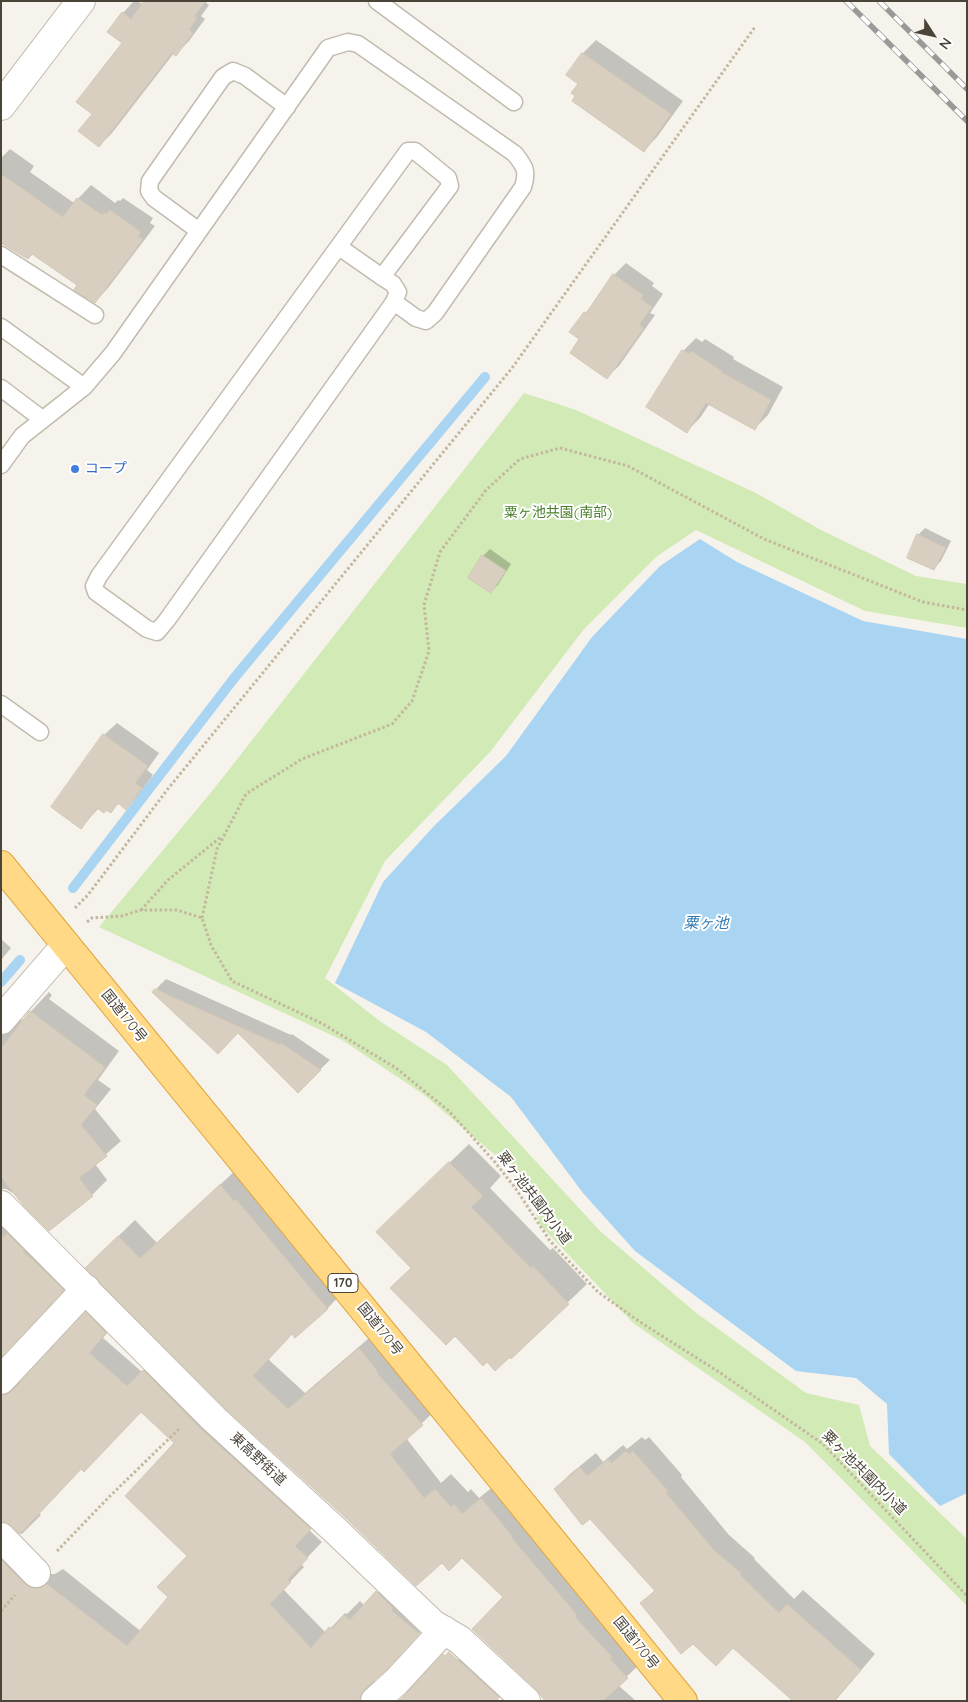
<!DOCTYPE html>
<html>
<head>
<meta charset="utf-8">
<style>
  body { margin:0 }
  #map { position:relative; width:968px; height:1702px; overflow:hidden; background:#f6f3ec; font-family:Quicksand,sans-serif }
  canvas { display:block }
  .frame { position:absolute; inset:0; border:2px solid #4b4439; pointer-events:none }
  .north { position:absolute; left:908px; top:10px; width:50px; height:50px; -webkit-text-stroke:4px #fff; paint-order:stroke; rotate:125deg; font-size:14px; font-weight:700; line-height:20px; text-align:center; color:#4b4439 }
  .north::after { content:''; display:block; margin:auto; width:18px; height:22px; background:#4b4439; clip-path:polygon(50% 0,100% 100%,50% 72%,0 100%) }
</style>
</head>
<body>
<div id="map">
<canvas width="968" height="1702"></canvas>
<div class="frame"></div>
<div class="north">N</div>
</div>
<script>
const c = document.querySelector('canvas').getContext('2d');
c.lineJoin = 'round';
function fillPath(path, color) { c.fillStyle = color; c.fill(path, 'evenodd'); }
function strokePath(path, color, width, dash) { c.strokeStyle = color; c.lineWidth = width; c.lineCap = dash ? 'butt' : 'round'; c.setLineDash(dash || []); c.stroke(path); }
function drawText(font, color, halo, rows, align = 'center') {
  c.font = font + ' Quicksand,"Noto Sans JP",sans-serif'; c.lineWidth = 4; c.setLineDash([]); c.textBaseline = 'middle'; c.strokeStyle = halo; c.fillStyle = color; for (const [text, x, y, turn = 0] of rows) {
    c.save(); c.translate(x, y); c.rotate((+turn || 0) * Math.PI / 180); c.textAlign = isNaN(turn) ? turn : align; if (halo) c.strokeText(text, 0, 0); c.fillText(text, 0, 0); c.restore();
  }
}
fillPath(new Path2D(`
  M524,393L576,410L756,493L821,530L916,576L967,584V628L865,611L696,530L656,557L584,629L490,752L385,861L325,978L381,1022L447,1065L600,1231L695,1312L806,1393L859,1405L870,1446L967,1539V1606L805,1442L633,1323L541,1226L521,1177L423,1094L342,1040L99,927L213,790Z`), '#d2eab5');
fillPath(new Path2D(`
  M700,539L737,562L863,621L967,639V1493L940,1506L889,1454L887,1404L856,1378L796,1371L635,1251L583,1193L511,1097L426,1032L335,983L383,882L434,826L506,756L592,637L660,566Z`), '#a9d4f2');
fillPath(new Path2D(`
  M134,1H138L143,5L146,1H208L206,3L209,5L201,16L205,19L189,41L176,54L174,53L112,133L99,146L93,114L123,42L109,32L123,13Z
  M596,40L683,101L657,137L644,150L580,83L568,75L583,53Z
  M10,149L34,166L30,172L74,203L91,185L115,203L118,200L120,201L123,198L153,218L150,223L155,226L108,288L95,302L79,285L32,253L1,241V158Z
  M626,263L654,283L652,286L663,294L650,313L655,315L619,366L607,377L581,339L585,313L594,304L614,275Z
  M696,338L702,342L705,339L734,357L733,359L783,387L768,415L755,428L710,403L700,418L687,431L683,351Z
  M925,528L951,541L941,561L934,568L918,535Z
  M490,549L511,564L498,585L491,591L483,556Z
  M117,723L159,753L147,770L153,775L138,796L126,808L119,803L111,811L99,808L81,827L104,735Z
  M1,939L11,948L1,960Z
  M166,979L291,1035L292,1034L330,1060L298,1091L238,1031L156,989Z
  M49,992L52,995L49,999L119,1051L98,1080L111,1089L95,1109L121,1141L95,1164L107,1180L92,1195L49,1230L13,1193L6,1189H1V1025L24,1019Z
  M469,1144L501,1176L490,1188L550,1250L553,1248L587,1284L511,1357L412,1268L397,1213Z
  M236,1170L343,1292L327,1309L293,1333L268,1359L305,1393L375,1333L438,1408L406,1438L441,1483L451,1474L468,1492L471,1489L479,1498L498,1483L643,1661L618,1685L636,1701H546L505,1597L462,1557L449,1569L103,1251L135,1220L157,1243Z
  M1,1195L78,1274L4,1353L1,1359Z
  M101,1298L120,1317L103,1338L142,1372L159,1356L325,1514L309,1530L322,1542L301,1564L304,1567L283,1589L326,1633L345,1613L347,1614L360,1601L365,1606L392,1577L433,1619L375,1680L374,1687L361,1701H169V1597L189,1556L175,1443L141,1411L82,1468L39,1513L41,1515L22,1534L13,1525L5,1521H1V1370L13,1381H21L26,1378Z
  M642,1437L645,1440L649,1437L682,1475L681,1477L729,1535L755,1558L754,1559L794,1599L803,1590L875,1654L835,1701H795L733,1646L693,1642L642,1603L655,1590L590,1517L555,1489L570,1474L596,1453L603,1462L623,1445L627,1449Z
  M1,1527L48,1574H55L63,1569L158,1645L1,1701Z
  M472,1644L513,1682L496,1701H422Z`), '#0003');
strokePath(new Path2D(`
  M73,888L235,677L485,377
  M1,982L20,960`), '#a9d4f2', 10);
const building = new Path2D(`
  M144,1H206L194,16L197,18L189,30L193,33L176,56L172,53L99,147L78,131L92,114L76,102L122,43L107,32L122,12L131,19Z
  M582,53L671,114L644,152L572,101L575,96L571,93L578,84L566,75Z
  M1,174L63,217L77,198L102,215L104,212L106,214L110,210L141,232L138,236L143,239L95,303L74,290L77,285L32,254L28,259L1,243Z
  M613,274L643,295L641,299L652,307L639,325L644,328L607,379L570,353L579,339L569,332L584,312L586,313Z
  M682,350L689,354L691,351L722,371L721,372L771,400L755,430L706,403L687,433L646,407Z
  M917,534L946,548L934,570L907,558Z
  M482,555L506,571L491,593L468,578Z
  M103,734L148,766L135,783L142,788L126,810L118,803L111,813L106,810L104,813L97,808L81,829L51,807Z
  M155,989L280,1045L281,1043L321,1070L298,1093L238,1033L218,1054L152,992Z
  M30,1011L105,1067L84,1095L97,1105L81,1125L107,1156L79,1178L93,1196L49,1231L24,1206L1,1177V1049Z
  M449,1162L483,1196L471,1207L531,1268L533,1266L569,1304L511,1359L510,1357L495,1371L487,1362L483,1366L455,1336L446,1345L390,1288L411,1268L376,1232Z
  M220,1185L234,1201L236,1199L328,1309L295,1338L292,1334L253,1376L288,1409L359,1348L378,1372L377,1373L423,1425L390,1454L424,1498L435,1489L451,1507L454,1504L462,1514L481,1498L512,1536L511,1537L577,1615L575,1617L612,1657L610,1659L628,1678L603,1701H545L537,1690L472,1629L503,1597L462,1558L449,1571L442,1563L416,1586L346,1518L225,1408L85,1268L118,1236L140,1258Z
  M7,1233L25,1251L23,1252L32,1259L64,1290L1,1357V1235L4,1237Z
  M86,1312L106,1333L89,1353L127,1386L143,1370L203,1431L311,1529L295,1546L308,1558L287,1580L291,1582L270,1604L311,1648L329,1627L332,1629L344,1615L350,1620L376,1591L393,1608L391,1610L419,1634L385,1671L365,1689L360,1696V1701H1V1560L25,1584L31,1588H40L47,1584L127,1646L168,1597L157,1587L187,1556L125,1496L174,1443L141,1412L84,1472L81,1469L20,1534L12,1526L6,1522H1V1395H6L12,1391Z
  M626,1451L629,1454L633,1451L668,1491L666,1493L714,1550L741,1573L740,1575L779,1613L787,1604L861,1670L834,1701H793L733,1648L716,1666L693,1644L681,1654L640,1603L655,1591L590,1519L582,1525L554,1489L580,1467L587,1476L608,1459L611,1463Z
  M449,1652L499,1697L496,1701H399L443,1654L445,1656Z`);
fillPath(building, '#d8cfc1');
strokePath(building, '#d3c7b4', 1);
const service = new Path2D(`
  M377,1L514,102
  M408,151H415L448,178L450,186L382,277L393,284L398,292L394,302L167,620L157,632L147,629L96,592L94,586L99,576Z
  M199,231L154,198L149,191L150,181L223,77L233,71L245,76L287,107
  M339,247L382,277
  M1,255L95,315
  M1,327L84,387
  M1,388L42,419
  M1,465L22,436L84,387L113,353L328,48L348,42L358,44L515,154C525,167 528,171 523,187L435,313L426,321L416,318L394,302
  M1,704L40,732`);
const minor = new Path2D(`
  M1,1020L66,945
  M1,1205L214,1419L335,1530L433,1624L460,1640L526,1701
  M1,1380L86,1289
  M1,1537L36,1573
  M375,1701L396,1682L444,1630`);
const tertiary = new Path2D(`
  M1,106L81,1`);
const trunk = new Path2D(`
  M1,865L683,1701`);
strokePath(service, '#c2bbae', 19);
strokePath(minor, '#c2bbae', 30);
strokePath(tertiary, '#c2bbae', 30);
strokePath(trunk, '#e0a43c', 30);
strokePath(new Path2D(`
  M75,908L88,895L167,790L512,368L755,27
  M141,910L168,880L222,836
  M202,918L217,849L246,794L302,759L392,724L412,701L429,651L424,605L440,552L486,490L520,459L560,448L628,466L764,539L923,602L967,610
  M87,922L92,918L122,916L141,910H177L202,918L211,945L232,981L323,1024L396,1068L449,1111L494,1161L516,1189L550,1241L598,1292L640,1322L719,1372L823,1444L967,1596
  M57,1551L109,1497L180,1428
  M1,1611L15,1595`), '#c4b79f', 3, [2.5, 2.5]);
strokePath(service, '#fff', 16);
strokePath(minor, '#fff', 28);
strokePath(tertiary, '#fff', 28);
strokePath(trunk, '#ffd985', 28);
const rail = new Path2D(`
  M846,1L967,121
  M879,1L967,89`);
strokePath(rail, '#9a9a9a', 5.5);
strokePath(rail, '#fff', 4, [11]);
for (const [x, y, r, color] of [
  [75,469,5,"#3f7fe0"]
]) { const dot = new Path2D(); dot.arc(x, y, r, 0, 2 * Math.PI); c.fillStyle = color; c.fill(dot); strokePath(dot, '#fff', 2); }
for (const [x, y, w] of [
  [343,1283,30]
]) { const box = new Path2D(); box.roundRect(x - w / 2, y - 9.5, w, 19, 4); c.fillStyle = '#fff'; c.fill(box); strokePath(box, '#4b4439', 1); }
drawText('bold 12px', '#4b4439', null, [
  ["170",343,1283]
]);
drawText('14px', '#366cbe', '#fff', [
  ["コープ",85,469]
], 'left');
drawText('14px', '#4a7f2a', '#fff', [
  ["粟ヶ池共園(南部)",558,513]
]);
drawText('14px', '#4b4439', '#fff', [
  ["国道170号",124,1016,51],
  ["粟ヶ池共園内小道",534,1198,53],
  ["国道170号",380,1329,51],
  ["東高野街道",258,1459,43],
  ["粟ヶ池共園内小道",864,1473,45],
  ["国道170号",636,1643,51]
]);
drawText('italic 15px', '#2e7ab2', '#fff', [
  ["粟ヶ池",706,923]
]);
</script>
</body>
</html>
